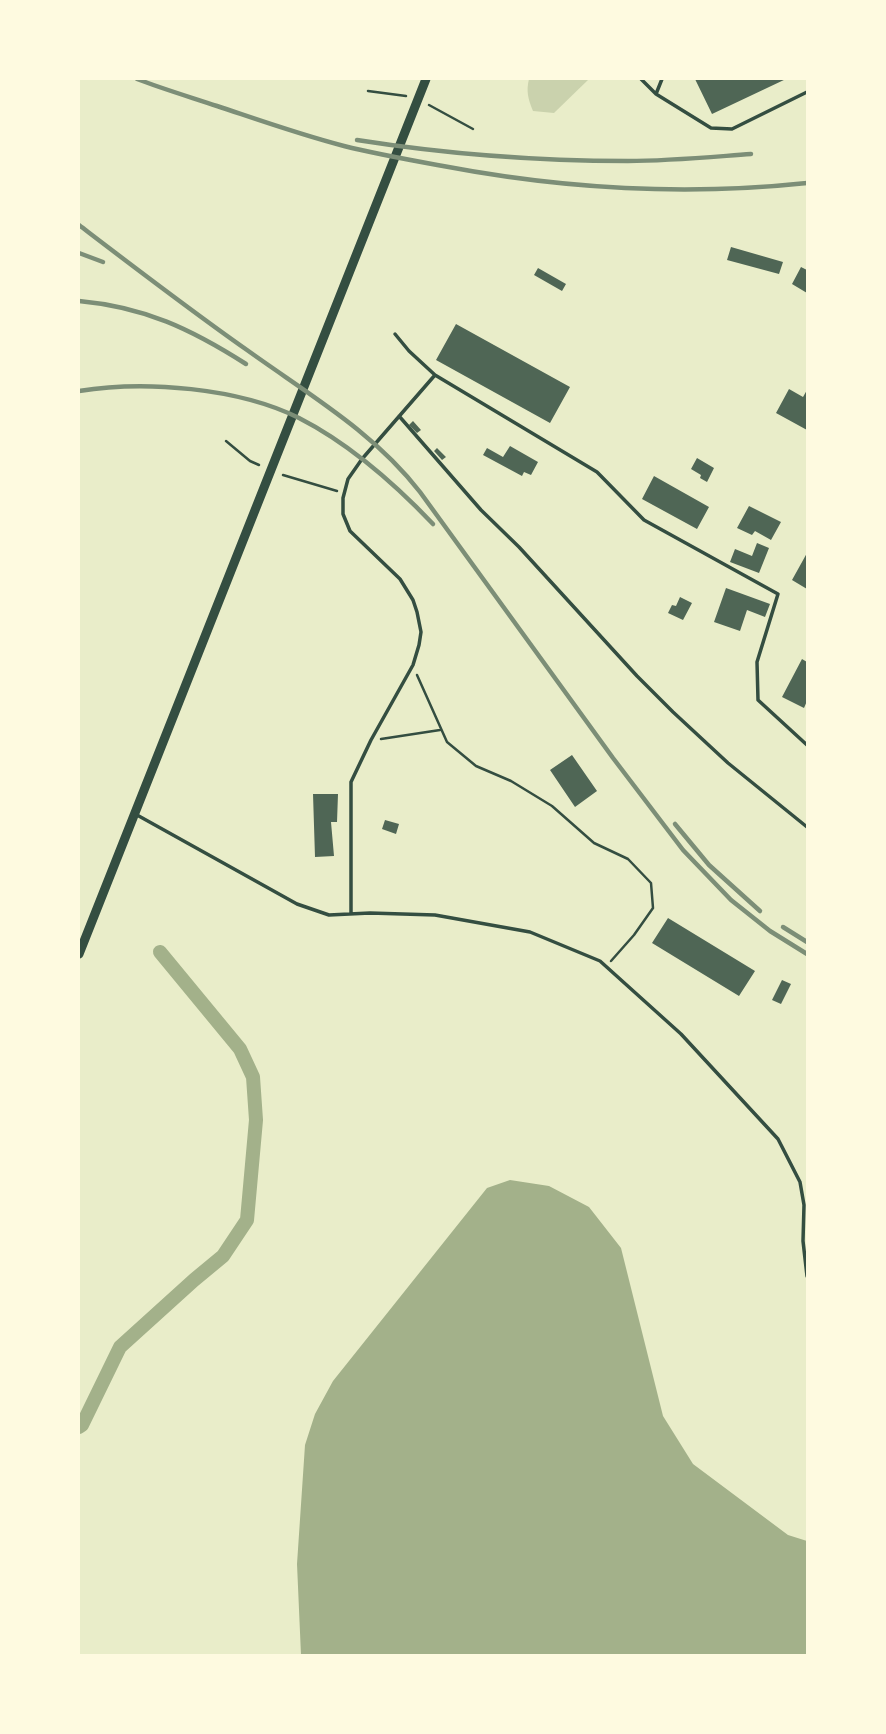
<!DOCTYPE html>
<html>
<head>
<meta charset="utf-8">
<style>
  body { margin:0 }
  #map { position:relative; width:886px; height:1734px; overflow:hidden; background:#e9edc9; font-family:"PT Sans",sans-serif }
  canvas { display:block }
  .frame { position:absolute; inset:0; border:80px solid #fefae0; pointer-events:none }
</style>
</head>
<body>
<div id="map">
<canvas width="886" height="1734"></canvas>
<div class="frame"></div>
</div>
<script>
const c = document.querySelector('canvas').getContext('2d');
c.lineJoin = 'round';
function fillPath(path, color) { c.fillStyle = color; c.fill(path, 'evenodd'); }
function strokePath(path, color, width, dash) { c.strokeStyle = color; c.lineWidth = width; c.lineCap = dash ? 'butt' : 'round'; c.setLineDash(dash || []); c.stroke(path); }
fillPath(new Path2D(`
  M529,79H589L554,113L533,111C528,99 526,91 529,79Z`), '#cad2ad');
fillPath(new Path2D(`
  M510,1180L549,1186L589,1207L621,1248L663,1416L693,1464L788,1535L807,1541V1655H301L297,1564L305,1445L315,1414L333,1381L487,1188Z`), '#a3b18a');
strokePath(new Path2D(`
  M79,1427L82,1425L120,1347L194,1280L223,1256L247,1220L256,1120L253,1077L240,1049L160,952`), '#a3b18a', 14);
fillPath(new Path2D(`
  M695,79H786L712,114Z
  M731,247L783,262L779,274L727,260Z
  M801,267L807,270V293L792,284Z
  M538,268L566,284L562,291L534,275Z
  M456,324L570,387L550,423L436,360Z
  M789,389L803,397L807,390V430L776,413Z
  M413,421L421,430L417,433L409,425Z
  M510,446L538,462L531,475L524,472L522,476L483,455L487,448L503,457Z
  M437,448L446,457L442,460L434,451Z
  M697,458L714,468L707,482L700,478L701,475L691,469Z
  M654,476L709,507L697,529L642,499Z
  M749,506L781,522L771,540L755,531L752,535L737,528Z
  M757,543L769,548L759,573L730,562L735,549L752,556Z
  M807,553V589L792,580Z
  M726,588L770,604L765,617L747,610L740,631L714,622Z
  M680,597L692,603L683,620L668,613L672,605L676,606Z
  M802,659L807,662V701L804,708L782,697Z
  M572,755L597,791L575,807L550,770Z
  M313,794H338L337,822H331L334,856L315,857Z
  M385,820L399,824L396,834L382,829Z
  M668,918L755,971L739,996L652,943Z
  M782,980L791,984L781,1004L772,1000Z`), '#4f6655');
strokePath(new Path2D(`
  M368,91L406,96
  M429,105L473,129
  M226,441L250,461L259,465
  M283,475L337,491
  M417,675L447,742L476,766L511,781L552,806L594,843L628,859L651,883L653,908L634,935L611,961
  M381,739L440,730`), '#344e41', 2.5);
strokePath(new Path2D(`
  M641,79L656,94L711,128L732,129L807,92
  M656,94L662,79
  M395,334L409,351L435,375L597,472L644,520L778,594L757,662L758,700L807,745
  M399,416L481,510L519,547L637,676L673,712L728,763L807,827
  M137,815L297,904L329,915L370,913L435,915L530,932L600,961L681,1034L778,1139L800,1182L804,1205L803,1241L807,1276
  M351,914V782L371,740L413,665L419,645L421,632L417,612L413,600L400,579L350,531L343,514V498L348,479L362,459L435,375`), '#344e41', 3.5);
strokePath(new Path2D(`
  M79,954L426,79`), '#344e41', 9);
strokePath(new Path2D(`
  M137,79C163,89 190,97 217,106C259,120 301,135 344,146C376,154 410,160 443,166C564,189 685,196 807,183
  M357,140C446,154 538,161 628,161C669,161 710,157 751,154
  M79,225C134,267 190,310 247,350C308,394 374,432 420,492L613,758L683,850L731,900L770,931L807,954
  M79,253L103,262
  M79,301C145,307 191,329 246,364
  M79,391C145,380 239,388 299,418C350,444 394,483 433,524
  M675,824L709,865L760,911
  M783,927L807,942`), '#7c8e77', 4.5);
</script>
</body>
</html>
